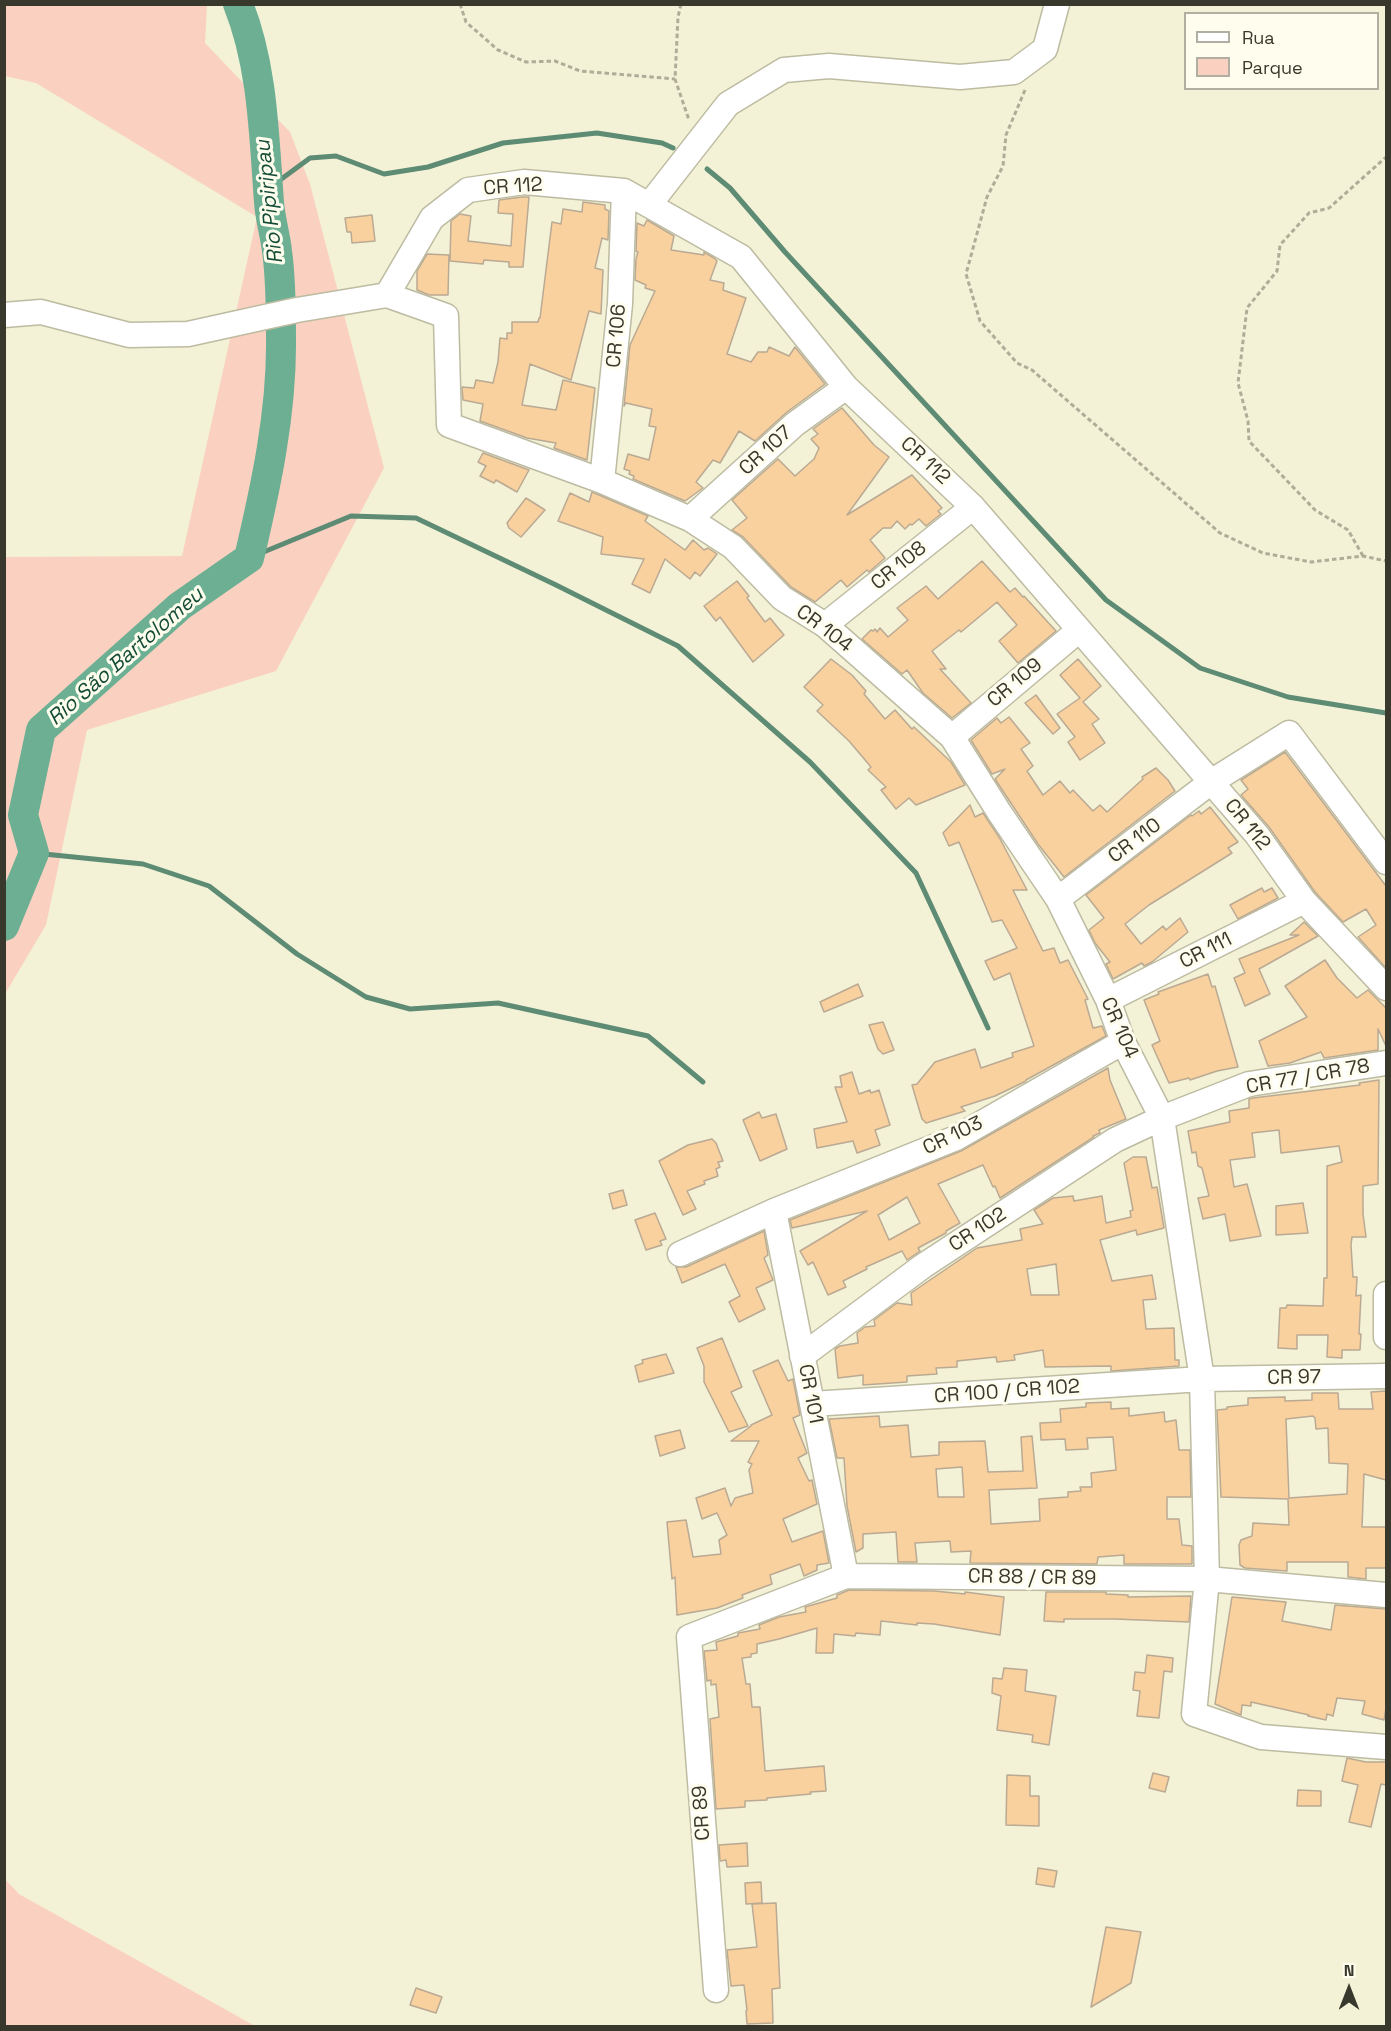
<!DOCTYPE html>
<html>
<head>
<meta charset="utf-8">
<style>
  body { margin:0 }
  #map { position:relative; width:1391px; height:2031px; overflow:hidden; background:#f3f1d6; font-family:"Space Grotesk",sans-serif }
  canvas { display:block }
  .frame { position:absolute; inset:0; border:6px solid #39382d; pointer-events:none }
  .legend { position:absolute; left:1184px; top:12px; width:195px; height:78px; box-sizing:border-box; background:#fffeee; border:2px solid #b0afa1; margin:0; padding:8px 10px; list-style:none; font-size:18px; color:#39382d }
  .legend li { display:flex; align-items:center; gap:12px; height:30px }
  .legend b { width:30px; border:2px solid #b0afa1 }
  .north { position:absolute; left:1319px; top:1959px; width:60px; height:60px; -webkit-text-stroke:4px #fffeee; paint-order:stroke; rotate:0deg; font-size:16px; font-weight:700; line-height:24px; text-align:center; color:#39382d }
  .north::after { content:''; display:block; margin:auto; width:21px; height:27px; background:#39382d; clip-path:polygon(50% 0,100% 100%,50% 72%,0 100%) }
</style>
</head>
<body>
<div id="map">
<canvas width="1391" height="2031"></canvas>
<div class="frame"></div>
<ul class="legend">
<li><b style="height:8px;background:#fff"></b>Rua</li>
<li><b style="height:16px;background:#fad1c1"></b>Parque</li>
</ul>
<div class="north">N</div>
</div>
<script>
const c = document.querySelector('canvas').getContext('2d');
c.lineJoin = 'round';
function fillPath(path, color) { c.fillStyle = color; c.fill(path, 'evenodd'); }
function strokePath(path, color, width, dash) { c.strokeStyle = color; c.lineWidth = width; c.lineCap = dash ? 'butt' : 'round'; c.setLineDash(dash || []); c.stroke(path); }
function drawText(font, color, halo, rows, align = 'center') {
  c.font = font + ' "Space Grotesk",sans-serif'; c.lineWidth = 6; c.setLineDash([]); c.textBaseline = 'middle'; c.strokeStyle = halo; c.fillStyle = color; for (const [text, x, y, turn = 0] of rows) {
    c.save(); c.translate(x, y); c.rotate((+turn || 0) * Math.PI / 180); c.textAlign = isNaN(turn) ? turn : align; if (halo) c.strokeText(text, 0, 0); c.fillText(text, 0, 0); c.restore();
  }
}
fillPath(new Path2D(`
  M5,5H207L205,43L290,132L310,184L384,468L276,671L87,730L46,925L5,994V557L182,556L257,217L36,83L5,76Z
  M4,1878L19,1894L255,2026H5Z`), '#fad1c1');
strokePath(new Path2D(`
  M707,169L730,188L785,252L1106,600L1200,668L1288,697L1386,713
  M269,205L280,180L310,158L336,156L384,174L428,167L503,143L597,133L662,143L673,148
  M249,558L351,516L416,518L556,585L678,646L810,762L916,873L988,1028
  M34,853L143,864L209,886L297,954L366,997L410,1009L498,1003L648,1036L703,1082`), '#5d8b74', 5);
strokePath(new Path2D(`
  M4,926L34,853L23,815L41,730L180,606L249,558C266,486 282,412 281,338C281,309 281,279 277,251C275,234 270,218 269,202C264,136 263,66 238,4`), '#6caf93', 30);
const building = new Path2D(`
  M522,197H529L523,267H509V262L484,260L483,264L450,261L451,221L460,214L471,216L468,241L511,246L513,214L498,213L499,200Z
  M583,202L605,205V209L609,211L608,240L602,238L595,268L603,270L601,314L589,311L571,380L530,364L522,405L556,410L563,380L595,388L587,460L554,448L556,443L527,438L480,421L483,404L463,400L462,387L474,388L476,380L493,383L498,362L500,338L507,339V333H512V322H538L539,318H540L552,222L561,224L563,209L582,212Z
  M372,215L375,241L352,243L351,232H347L345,218Z
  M647,220L674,236L671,250L704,255V252L714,258L717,261L710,280L724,283L723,290L746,298L727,354L751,362L758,352H767L769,347L789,356L795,347L825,384L787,412L755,441L739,431L720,463L713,460L696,482L703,488L685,501L633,479L634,476L629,474L630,471L624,469L628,454L649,460L656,427L649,426L652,409L626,403L624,406L630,345L655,291L645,288L646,285L635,280L636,259L638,252L636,251L637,223L644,226Z
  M427,254L449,255L448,295H429L417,290V271Z
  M842,408L874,445L889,457L847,515L912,475L942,508L938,511L941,514L926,526L919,519L912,525L910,524L905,529L897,521L891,528H883L870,540L885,558L869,572L867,570L847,587L841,580L815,602L791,587L743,537L732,530L747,518L732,500L778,459L795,476L814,459L819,448L811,439L818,434L813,429Z
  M483,453L529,470L517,492L496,480L494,483L480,476L486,466L478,462Z
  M592,492L648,516L645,521L685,550L693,540L704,550L708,548L717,554L700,576L695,572L690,579L665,559L650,593L632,584L644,559L601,554L603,537L558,521L570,493L589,502Z
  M526,498L545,510L521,537L509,528L507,523Z
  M982,561L1010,592L1015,588L1023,597L1024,596L1056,631L1018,663L999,641L1017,625L997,602L961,632L959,630L932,651L946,669H940L971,703L952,718L923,693L907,670L902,674L862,639L871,630L873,631L875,629L877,632L880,628L888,637L908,620L897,608L926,586L938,599Z
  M737,581L749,596L747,598L765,622L770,618L784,635L753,662L720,617L716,621L704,606Z
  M831,659L852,675L866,691L864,694L885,719L895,710L912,729L914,727L951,762L965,785L916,805L909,798L896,809L881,790L886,787L868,770L871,767L849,741L817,711L823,705L804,687Z
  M1078,659L1101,686L1083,702L1099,719L1092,724L1105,743L1080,760L1068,742L1075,737L1057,714L1080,698L1060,675Z
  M1036,695L1060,728L1053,734L1025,703Z
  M1009,717L1030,743L1021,749L1033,766L1027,771L1043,795L1060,781L1070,793L1073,790L1093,811L1100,805L1107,812L1143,779L1142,777L1156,768L1168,780L1175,791L1064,877L1038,844L995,779L1005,769L992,774L971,740L997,718L1001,723Z
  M1285,752L1386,886V968L1358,937L1376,925L1366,909L1343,922L1315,892L1269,827L1241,795L1248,789L1241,780Z
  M970,805L975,817L983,813L999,837L1027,890H1013L1043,951L1054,948L1060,963L1068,960L1088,999L1085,1000L1093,1028L1102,1026L1106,1036L1026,1080V1081L1022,1083L995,1096L961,1107L965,1111L926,1123L922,1119L912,1085L917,1084L935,1062L975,1049L981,1068L1013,1057L1012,1053L1034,1046L1010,973L994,980L985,961L1017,948L1002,920L992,922L959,842L949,846L943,833Z
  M1210,807L1238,842L1228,848L1232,853L1149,905L1125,924L1141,944L1163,926L1166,930L1180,918L1188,932L1152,962L1144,966L1142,963L1113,979L1106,964L1110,962L1095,943L1089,930L1104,918L1086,895L1191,815L1192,816L1199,811L1201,814Z
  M1262,888L1264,892L1272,888L1278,898L1238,919L1230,905Z
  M1304,922L1318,936L1259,969L1270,994L1245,1006L1234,978L1245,973L1239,959L1299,935H1290Z
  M1325,960L1337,978L1357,998L1368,990L1386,1008V1046L1378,1029V1050L1324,1058L1321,1052L1290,1063L1268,1066L1259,1041L1307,1017L1285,986Z
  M1208,974L1212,987L1215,986L1238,1067L1217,1071L1190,1080L1189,1078L1169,1083L1152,1045L1160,1041L1144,1000L1159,994L1158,992Z
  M858,984L863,996L824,1012L820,1002Z
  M883,1022L894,1050L883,1054L878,1049L869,1025Z
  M1108,1068L1110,1080L1126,1119L1099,1130L1100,1133L1093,1136L1094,1137L1000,1198L995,1186L993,1187L983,1165L938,1184L960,1223L946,1231V1233L918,1248L920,1251L907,1260L902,1251L866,1267L867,1269L843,1281L846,1287L828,1295L813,1262L808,1265L800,1251L867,1211L792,1228L790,1220L961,1151ZM907,1197L920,1223L889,1240L878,1215Z
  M852,1072L859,1094L870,1090L871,1093L879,1090L890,1125L875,1130L880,1145L857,1153L853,1141L817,1148L814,1129L847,1122L835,1087H842L840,1076Z
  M1379,1080L1378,1184L1363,1186V1214L1366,1237H1352L1351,1245L1353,1277H1357L1356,1296L1361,1295L1359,1334H1361L1360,1350H1342V1358L1327,1357L1328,1335H1297V1349L1278,1348L1280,1308H1286L1287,1305L1323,1306L1324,1278H1327V1166L1342,1162L1339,1146L1281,1153L1279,1130L1252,1133L1255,1157L1230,1160L1234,1187L1247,1184L1261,1236L1230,1241L1225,1214L1203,1219L1198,1198L1209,1196L1202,1168L1198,1166L1196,1152L1192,1153L1188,1131L1230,1122L1229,1111L1249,1108V1099L1253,1098L1360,1085L1359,1083Z
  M759,1112L762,1118L776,1114L787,1149L760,1161L743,1120Z
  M712,1139L716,1143L723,1161L718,1162L720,1167L716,1169L718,1176L704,1181L705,1184L687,1191L696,1209L683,1215L659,1161L688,1145Z
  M1133,1157H1146L1152,1188L1157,1187L1164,1228L1137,1235L1136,1230L1100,1240L1112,1281L1152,1275L1156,1299L1143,1300L1146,1329L1174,1328L1175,1360H1179V1366L1111,1371V1366L1045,1367L1043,1350L1014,1355L1015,1360L997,1362L996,1357L957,1361V1367L936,1368L937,1374L907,1376V1382L863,1385V1375L838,1378L835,1349L840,1346L858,1343L857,1333L865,1327L875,1326L874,1320L897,1303L912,1305L911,1293L977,1248L1022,1240L1020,1229L1043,1224L1034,1210L1053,1198L1073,1196L1074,1201L1102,1196L1106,1223L1131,1217L1130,1211L1133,1210L1124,1163ZM1056,1264L1059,1295H1031L1027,1269Z
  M623,1190L627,1205L613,1209L609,1194Z
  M1303,1203L1308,1233L1276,1235V1206Z
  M655,1213L666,1239L660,1241L662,1245L646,1250L635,1220Z
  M764,1231L768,1255L764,1258L773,1280L756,1288L765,1309L739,1322L729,1302L740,1296L725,1264L682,1283L676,1267H686Z
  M722,1338L742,1387L731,1392L748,1426L729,1432L704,1382V1366L697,1348Z
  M666,1354L674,1373L639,1382L635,1366L643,1363L642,1360Z
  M778,1360L788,1381L793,1379L800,1415L793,1418L807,1453L798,1458L809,1481L812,1480L817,1504L783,1519L792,1542L823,1531L829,1563L817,1565V1570L804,1576L800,1564L770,1575L772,1584L742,1595L743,1598L717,1608L677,1615L675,1577L672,1579L667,1522L686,1520L693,1557L721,1554L719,1540L727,1535L717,1513L702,1519L696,1498L725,1488L731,1506L735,1498L753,1493L749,1470L752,1464L748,1462L759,1441H731L751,1426V1425L772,1415L753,1371Z
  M1386,1391V1480L1364,1474L1362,1527H1386V1568H1366V1579L1348,1577V1562H1287V1571L1245,1568L1240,1565L1239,1545L1241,1540L1252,1536L1253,1523L1289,1525L1288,1499L1221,1497L1217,1410L1227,1409V1407L1248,1405V1398L1285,1397V1401L1312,1400V1393H1338L1339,1409H1373L1371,1392ZM1313,1416L1315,1418L1316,1429L1328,1428L1329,1463L1348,1464L1347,1494L1289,1498L1286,1419Z
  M1111,1402V1409L1129,1408V1416L1164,1412L1165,1422L1176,1420L1179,1450H1190L1191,1497H1167V1519H1179L1182,1545L1192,1546V1564H1124V1555L1098,1557L1097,1564L970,1563L971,1551L951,1552L950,1541L915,1543L917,1562H898L896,1532L863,1534V1548L856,1552L847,1506L844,1458H837L829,1419L879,1416L880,1427L908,1425L911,1457L939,1455V1442L985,1441L988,1472L1023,1471L1021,1437L1032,1436L1037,1488L989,1490L991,1524L1040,1521L1039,1499L1068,1497V1492L1081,1491L1080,1487H1092L1091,1473L1116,1470L1113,1437L1087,1438L1088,1449L1066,1450L1065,1439L1041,1440L1040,1423L1061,1422L1060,1409L1086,1407V1403ZM962,1467L964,1497H938L936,1469Z
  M680,1430L685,1448L660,1456L655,1436Z
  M849,1590L934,1591L965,1594V1592L1004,1597L1000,1635L934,1624L917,1623V1625L881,1621L880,1635L856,1633L855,1636L834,1634L833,1653H816L817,1628L779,1639L757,1644V1653L751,1654V1657L742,1658L746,1684H750L752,1707H760L765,1771L824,1766L826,1791L810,1792L811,1794L767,1798V1800L745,1801V1807L716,1809L710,1719L719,1717L716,1684L711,1685V1680L707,1681L704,1651L717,1650L716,1642L738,1636V1633L760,1629L759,1625L779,1617L806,1612L805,1607L837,1598V1595Z
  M1046,1592H1106V1594L1128,1595V1597L1191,1596L1189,1622L1115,1619H1064V1622L1044,1621Z
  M1232,1597L1286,1602L1282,1621L1331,1630L1335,1605L1386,1609V1708L1384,1720L1362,1714L1365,1701L1337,1698L1333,1716L1327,1714L1326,1720L1308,1716L1309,1715L1251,1702V1706L1242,1705L1241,1715L1215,1704Z
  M1147,1655L1173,1658L1172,1672L1164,1671L1159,1718L1137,1716L1140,1691L1133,1690L1135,1672L1145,1673Z
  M1004,1668L1027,1670L1025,1691L1056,1696L1049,1745L1032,1742L1033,1735L997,1730L1001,1696L992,1693L993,1678L1002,1679Z
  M1347,1758L1366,1762H1386V1785L1381,1784L1371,1827L1349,1822L1358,1785L1342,1781Z
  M1153,1773L1169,1777L1165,1792L1149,1788Z
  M1007,1775L1030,1776V1796H1039V1826L1006,1825Z
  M1298,1790L1321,1791V1806H1297Z
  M747,1843L748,1866L727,1867L726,1860L720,1861L719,1845Z
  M1038,1868L1057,1871L1054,1887L1036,1884Z
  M761,1882L762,1903L746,1904L745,1883Z
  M776,1903L780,1988L772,1989L773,2023L747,2024L746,2011L747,2010L744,1985L731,1986L727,1950L757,1947L752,1904Z
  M1106,1927L1141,1932L1131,1983L1091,2007Z
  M416,1988L442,1997L436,2013L410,2005Z`);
fillPath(building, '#f9d19e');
strokePath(building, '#baa993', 1.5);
const minor = new Path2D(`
  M649,205L728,104L784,70L829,66L960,77L1014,72L1045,49L1057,4
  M387,295L446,316L449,425L602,481L690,519L733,547L782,598L825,625L952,737L999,812L1058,899L1108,1000L1123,1042L1162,1118L1202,1379L1207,1579L1194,1714L1261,1737L1386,1747
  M387,295L432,218L468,190L524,182L624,191L741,257L846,387L973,507L1257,835L1304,901L1386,988
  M4,315L41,312L129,335L188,334L297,310L387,295
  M602,481L620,304L624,191
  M690,519L795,424L846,387
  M825,625L973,507
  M952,737L1079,630
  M1058,899L1211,782L1289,733L1386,862
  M1108,1000L1304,901
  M774,1211L846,1576
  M680,1254L774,1211L956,1138L1123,1042
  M1386,1294V1337
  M802,1356L923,1266L1115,1140L1162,1118L1249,1084L1386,1063
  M812,1404L1202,1379L1386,1376
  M716,1990L689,1637L846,1576L1207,1579L1386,1595`);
strokePath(minor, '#bdbba1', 27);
strokePath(new Path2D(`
  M460,4L466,22L498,50L526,62L555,61L580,71L675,79
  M681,4L678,17L675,79L689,120
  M1025,90L1006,135L1003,166L987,197L966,274L980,321L1017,363L1032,370L1220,533L1263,553L1311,562L1363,556L1386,561
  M1363,556L1348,530L1315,510L1249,441L1248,421L1238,383L1247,308L1277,271L1280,245L1309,213L1329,208L1386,157`), '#afad98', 3, [4.5, 3]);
strokePath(minor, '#fff', 24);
drawText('20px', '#39382d', '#fffeee', [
  ["CR 112",513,187,-4],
  ["CR 106",617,336,-85],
  ["CR 107",766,451,-42],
  ["CR 112",925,461,43],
  ["CR 108",899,566,-39],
  ["CR 104",824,629,37],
  ["CR 109",1015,683,-40],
  ["CR 112",1247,825,51],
  ["CR 110",1135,841,-37],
  ["CR 111",1206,951,-27],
  ["CR 104",1119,1028,66],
  ["CR 77 / CR 78",1308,1077,-10],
  ["CR 103",953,1136,-26],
  ["CR 102",978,1230,-33],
  ["CR 97",1294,1378,-1],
  ["CR 100 / CR 102",1007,1392,-4],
  ["CR 101",810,1394,79],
  ["CR 88 / CR 89",1032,1578,1],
  ["CR 89",702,1813,-94]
]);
drawText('italic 21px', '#144c38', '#fffeee', [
  ["Rio Pipiripau",270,202,-96],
  ["Rio São Bartolomeu",126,657,-41]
]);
</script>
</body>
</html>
